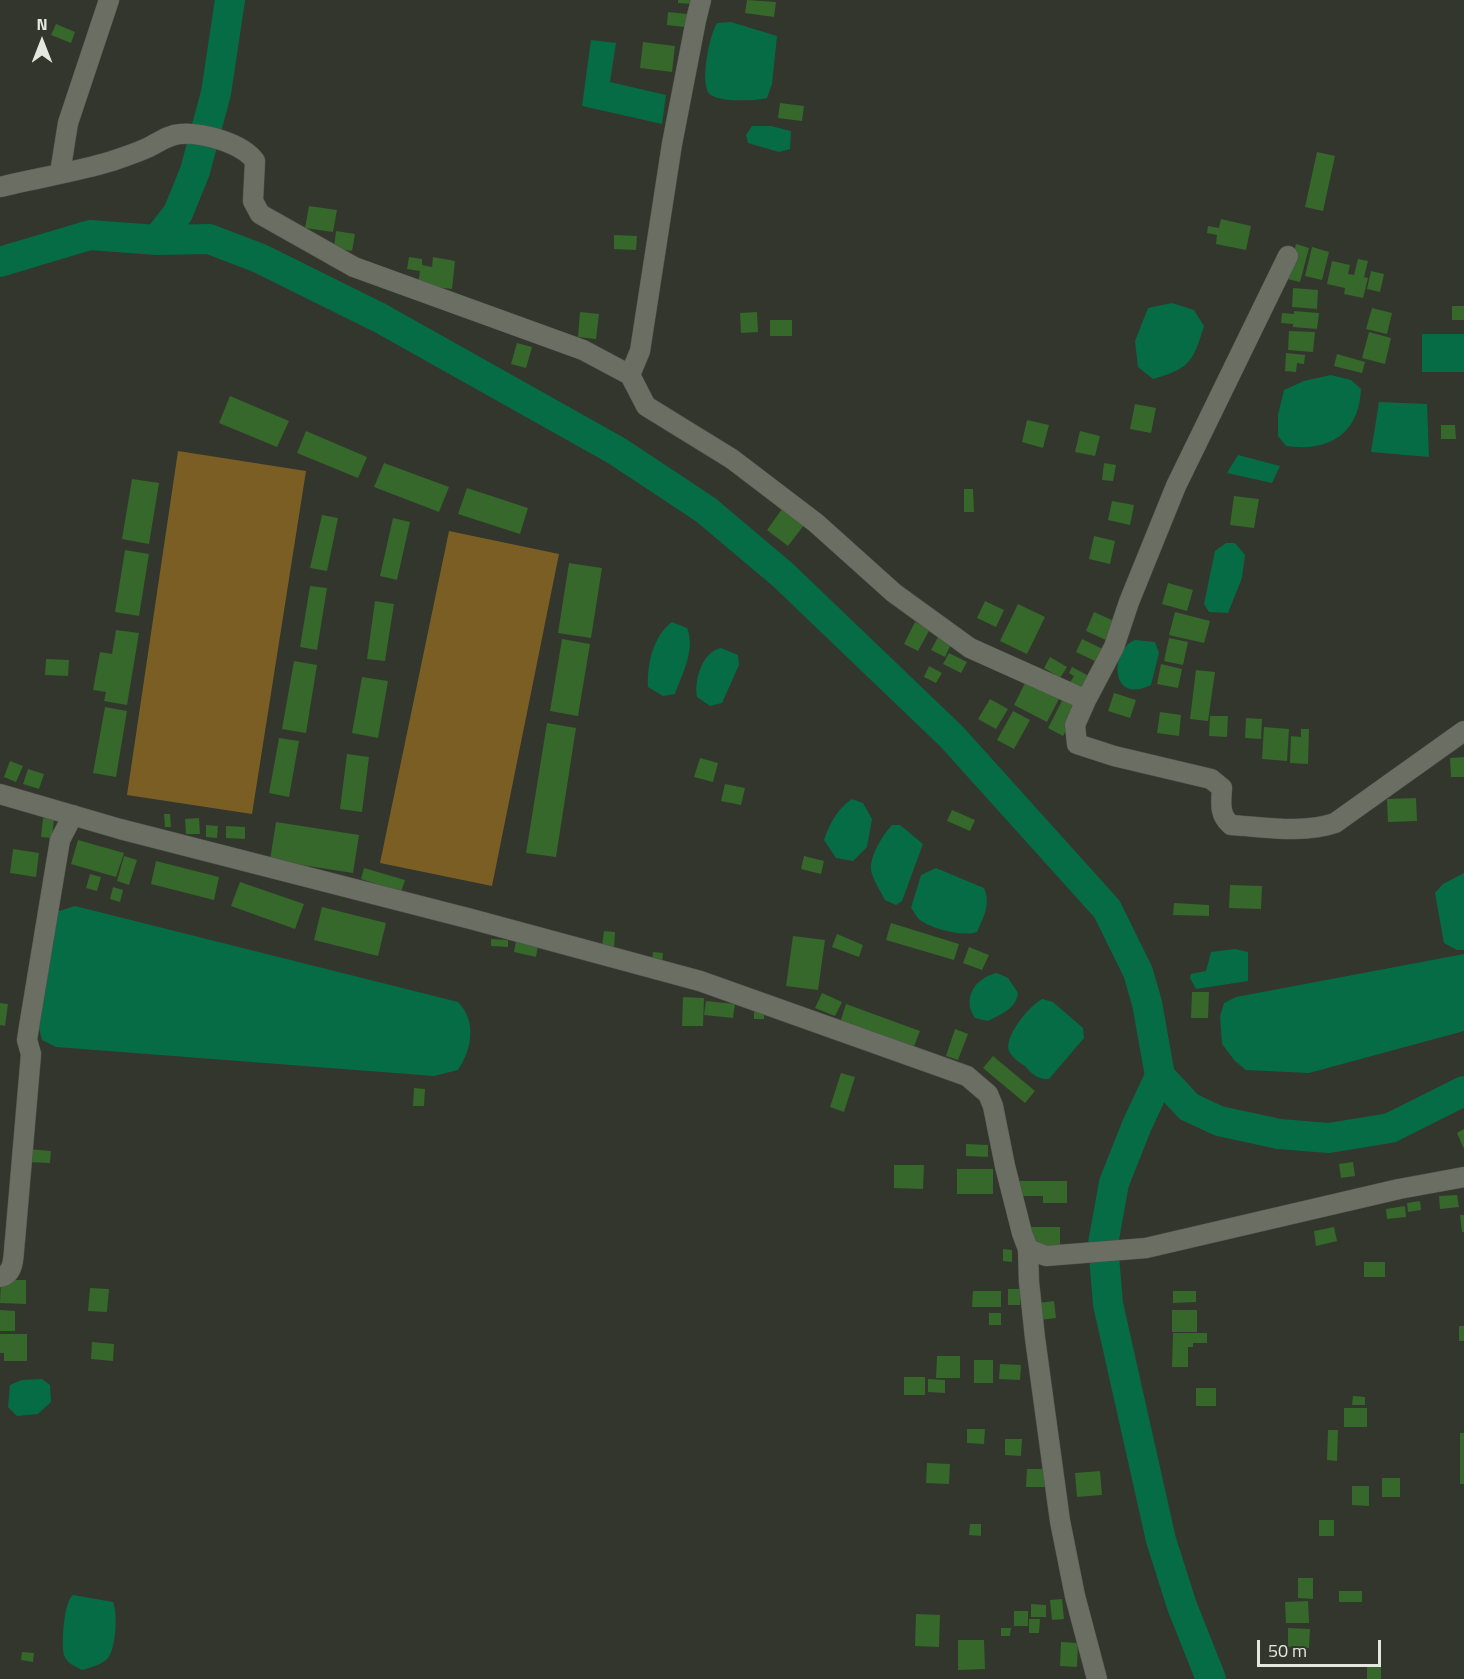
<!DOCTYPE html>
<html>
<head>
<meta charset="utf-8">
<style>
  body { margin:0 }
  #map { position:relative; width:1464px; height:1679px; overflow:hidden; background:#33362d; font-family:"Titillium Web",sans-serif }
  canvas { display:block }
  .north { position:absolute; left:12px; top:12px; width:60px; height:60px; -webkit-text-stroke:4px #33362d; paint-order:stroke; rotate:0deg; font-size:16px; font-weight:700; line-height:24px; text-align:center; color:#e5e7e1 }
  .north::after { content:''; display:block; margin:auto; width:21px; height:27px; background:#e5e7e1; clip-path:polygon(50% 0,100% 100%,50% 72%,0 100%) }
  .scale { position:absolute; left:1257px; top:1640px; width:124px; height:27px; box-sizing:border-box; border:3px solid #e5e7e1; border-top:0; padding-left:8px; font-size:18px; line-height:21px; white-space:nowrap; color:#e5e7e1; -webkit-text-stroke:4px #33362d; paint-order:stroke }
</style>
</head>
<body>
<div id="map">
<canvas width="1464" height="1679"></canvas>
<div class="north">N</div>
<div class="scale">50 m</div>
</div>
<script>
const c = document.querySelector('canvas').getContext('2d');
c.lineJoin = 'round';
function fillPath(path, color) { c.fillStyle = color; c.fill(path, 'evenodd'); }
function strokePath(path, color, width, dash) { c.strokeStyle = color; c.lineWidth = width; c.lineCap = dash ? 'butt' : 'round'; c.setLineDash(dash || []); c.stroke(path); }
fillPath(new Path2D(`
  M178,451L306,471L252,814L127,795Z
  M449,531L559,554L492,886L380,863Z`), '#7b5e23');
fillPath(new Path2D(`
  M731,22L777,36L772,84L767,98C756,101 714,103 708,92C701,79 709,36 717,23Z
  M591,40L616,43L610,82L666,95L662,124L582,106Z
  M752,126H771L791,131L790,149L779,152L748,143L746,135Z
  M1172,303L1194,310L1204,326C1193,361 1191,368 1153,379L1138,367L1135,341L1148,308Z
  M1422,334H1464V372H1422Z
  M1331,375L1351,380L1361,389C1359,435 1328,452 1286,446L1278,436V415L1284,390L1304,381Z
  M1379,402L1427,404L1429,457L1371,452Z
  M1238,455L1280,466L1272,483L1227,473Z
  M1226,543H1235L1245,555L1242,578L1228,613L1209,612L1204,604L1215,551Z
  M672,622L687,628C696,649 682,674 675,694L663,696L648,687C647,664 653,636 672,622Z
  M1135,640L1155,642L1159,653L1151,685C1109,706 1110,649 1135,640Z
  M721,648L738,655L739,665L722,703L710,706L697,697C694,680 702,652 721,648Z
  M852,799L863,803L872,819L867,847L853,861L836,858L824,840C830,823 837,809 852,799Z
  M892,825H900L923,844L902,901L896,905L885,900C881,892 875,883 872,874C867,859 882,836 892,825Z
  M936,868L984,888C991,904 984,916 977,932C963,937 932,929 920,920C916,917 914,911 911,908L921,875Z
  M1464,873V950H1457L1444,943L1435,893L1443,884Z
  M75,906L458,1002C477,1021 472,1049 458,1070L434,1076L56,1047L42,1040L38,1025L56,912Z
  M1235,949L1248,952V981L1196,989L1190,978L1191,974L1206,971L1211,952Z
  M1464,954V1031L1309,1073L1246,1070L1235,1061L1222,1044L1220,1016L1224,1003L1236,997Z
  M997,973L1008,978L1018,993C1016,1009 1001,1014 988,1021L975,1018C961,998 976,977 997,973Z
  M1042,999L1053,1002L1083,1028L1084,1038L1049,1079C1038,1080 1032,1074 1025,1066C1020,1063 1013,1058 1010,1053C1001,1039 1030,1005 1042,999Z
  M42,1379L50,1385L51,1402L38,1414L17,1416L8,1407L10,1385L22,1380Z
  M73,1595L113,1602C118,1613 116,1648 108,1658C101,1665 92,1667 82,1670C75,1666 67,1664 64,1655C61,1644 64,1601 73,1595Z`), '#066c45');
strokePath(new Path2D(`
  M157,240L178,213L195,171L216,93L230,0
  M0,262L90,235L157,240L209,239L259,258L380,318L617,451L706,510L783,575L952,737L1107,909L1138,972L1147,1003L1160,1076L1137,1125L1114,1183L1103,1244L1108,1304L1161,1540L1182,1606L1211,1679
  M1160,1076L1189,1107L1219,1121L1279,1134L1329,1138L1390,1128L1464,1091`), '#066c45', 30);
fillPath(new Path2D(`
  M678,0H694L693,4L678,3Z
  M747,0L776,2L774,17L745,13Z
  M668,12L687,14L685,27L667,25Z
  M56,24L75,32L71,43L51,35Z
  M643,42L675,46L672,72L640,68Z
  M780,103L804,106L802,121L778,118Z
  M1317,152L1335,156L1323,211L1305,207Z
  M309,206L337,210L333,232L305,228Z
  M1221,219L1251,226L1246,250L1216,244L1217,235L1207,233L1208,226L1219,228Z
  M336,231L355,234L352,251L334,248Z
  M614,235L637,236L636,250L614,249Z
  M1296,244L1309,248L1300,282L1287,279Z
  M1312,247L1329,252L1322,280L1305,276Z
  M409,257L422,259V265L432,267L433,257L455,261L452,289L418,285L420,271L407,269Z
  M1358,259L1368,261L1364,277L1368,278L1363,298L1344,294L1345,288L1327,284L1332,261L1350,265L1348,274L1354,275Z
  M1371,271L1384,274L1380,292L1367,289Z
  M1293,288L1318,290L1317,309L1292,307Z
  M1452,306H1464V320H1452Z
  M1372,308L1392,313L1387,334L1366,329Z
  M1294,311L1319,313L1317,329L1293,327V324L1281,323L1282,313L1294,314Z
  M580,312L599,314L596,339L578,337Z
  M757,312L758,332L741,333L740,313Z
  M770,320H792V336H770Z
  M1289,331L1315,332L1313,352L1288,350Z
  M1369,332L1391,338L1385,364L1362,358Z
  M517,343L532,347L526,368L511,364Z
  M1286,353L1305,355L1304,364L1297,363L1296,372L1285,371Z
  M1337,354L1365,362L1362,373L1334,366Z
  M230,396L289,421L277,447L219,423Z
  M1135,404L1156,408L1151,433L1130,429Z
  M1027,420L1049,425L1043,448L1022,442Z
  M1441,425H1455L1456,439H1441Z
  M306,431L367,457L358,478L297,453Z
  M1080,431L1100,436L1095,456L1075,452Z
  M384,463L449,487L439,512L374,487Z
  M1104,463L1116,465L1113,481L1102,480Z
  M132,479L159,483L149,544L122,539Z
  M467,488L528,508L520,534L458,514Z
  M964,489H973L974,512H964Z
  M1234,496L1259,499L1254,528L1230,525Z
  M1112,501L1134,505L1130,525L1108,520Z
  M782,509L804,525L788,546L767,530Z
  M322,515L338,518L327,571L310,568Z
  M393,518L410,522L397,580L380,576Z
  M1094,536L1115,541L1110,564L1089,559Z
  M125,550L149,554L139,616L115,612Z
  M569,563L602,568L591,638L558,633Z
  M1168,583L1193,590L1187,611L1162,604Z
  M310,586L327,588L317,650L300,647Z
  M375,601L394,604L385,661L367,659Z
  M985,601L1004,610L996,627L977,618Z
  M1018,604L1045,617L1027,654L1000,641Z
  M1094,612L1114,621L1106,640L1086,631Z
  M1175,612L1210,621L1204,643L1169,635Z
  M915,622L930,629L918,651L904,644Z
  M116,630L139,633L127,705L104,701L106,692L93,690L100,652L112,654Z
  M939,635L952,642L945,657L931,650Z
  M1169,638L1188,642L1183,665L1164,661Z
  M562,639L590,644L578,716L550,711Z
  M1082,639L1105,650L1099,663L1076,652Z
  M949,653L967,662L961,673L943,664Z
  M1050,657L1067,667L1060,678L1044,668Z
  M46,659L69,660L68,676L45,675Z
  M294,661L317,665L306,733L282,729Z
  M1161,664L1182,669L1178,688L1157,684Z
  M929,666L942,673L936,683L924,677Z
  M1072,667L1089,676L1081,691L1069,684L1074,676L1069,673Z
  M1196,670L1215,672L1208,721L1190,719Z
  M362,677L388,681L378,738L352,733Z
  M1028,677L1061,695L1047,722L1014,705Z
  M1114,693L1136,700L1130,718L1108,711Z
  M990,699L1008,709L996,729L978,719Z
  M1063,699L1078,708L1063,736L1048,728Z
  M105,707L127,711L116,777L93,773Z
  M1013,711L1030,720L1014,749L997,740Z
  M1160,712L1181,715L1179,736L1157,733Z
  M1210,716H1228L1227,737L1209,736Z
  M1246,718L1262,719L1261,739L1245,738Z
  M547,723L576,728L556,857L526,853Z
  M1264,727L1289,729L1287,761L1262,759Z
  M1301,729H1309L1308,764L1290,763L1291,736L1301,737Z
  M279,738L299,741L289,797L269,793Z
  M347,754L369,757L362,812L340,809Z
  M1464,757V777H1451L1450,758Z
  M700,758L718,763L713,782L694,777Z
  M10,761L23,766L16,782L4,777Z
  M28,769L44,774L39,789L23,784Z
  M725,784L745,788L741,805L721,801Z
  M1416,798L1417,821L1388,822L1387,799Z
  M952,810L975,820L970,831L947,821Z
  M164,814H170L171,827H165Z
  M43,818L54,819L52,838L41,837Z
  M199,818L200,834H186L185,819Z
  M276,822L359,835L353,873L270,860Z
  M206,825L218,826L217,838L206,837Z
  M226,826L245,827V839L226,838Z
  M78,840L124,853L116,877L71,864Z
  M13,849L39,853L36,877L10,873Z
  M124,856L137,860L129,885L117,881Z
  M804,856L824,861L821,874L801,869Z
  M156,861L219,877L214,900L151,884Z
  M364,868L405,880L401,892L361,879Z
  M90,874L101,877L97,891L86,888Z
  M240,882L304,904L295,929L231,906Z
  M1230,885L1262,886L1261,909L1229,908Z
  M113,887L123,890L120,902L110,899Z
  M1174,903L1209,905V916L1173,915Z
  M322,907L386,923L378,956L314,940Z
  M891,923L959,944L954,960L886,940Z
  M604,931L615,932L614,947L602,946Z
  M837,934L863,945L859,957L832,947Z
  M793,936L825,940L818,990L786,986Z
  M491,939L508,940V947L491,946Z
  M516,941L538,946L536,957L514,952Z
  M969,947L989,955L982,970L963,963Z
  M653,952L663,953L662,962L652,960Z
  M1192,992H1209L1208,1018H1191Z
  M822,993L842,1002L835,1016L815,1008Z
  M683,997L704,998L703,1026H682Z
  M706,1001L735,1004L733,1018L704,1015Z
  M0,1003L8,1004L5,1026L0,1025Z
  M846,1004L920,1031L913,1049L840,1023Z
  M754,1012H764V1019H754Z
  M955,1029L968,1034L958,1060L946,1056Z
  M993,1056L1035,1091L1025,1103L983,1068Z
  M841,1073L855,1077L844,1112L830,1107Z
  M414,1088L425,1089L424,1106H413Z
  M1464,1129V1149L1457,1133Z
  M966,1144L988,1145V1157L966,1156Z
  M28,1149L51,1151L50,1163L27,1162Z
  M1353,1162L1355,1176L1341,1178L1339,1164Z
  M894,1165H924L923,1189L894,1188Z
  M957,1169H993V1194H957Z
  M1020,1181H1067V1203H1043V1196H1020Z
  M1457,1195L1459,1207L1440,1209L1439,1196Z
  M1420,1201L1421,1210L1408,1212L1407,1203Z
  M1405,1206L1406,1217L1387,1219L1386,1209Z
  M1460,1215H1464V1232H1462Z
  M1027,1227H1060V1247H1045L1027,1238Z
  M1334,1227L1337,1241L1316,1246L1314,1231Z
  M1003,1249L1012,1250V1262L1003,1261Z
  M1364,1262H1385V1277H1364Z
  M1,1280H26V1304L0,1303Z
  M90,1288L109,1289L107,1312L88,1311Z
  M1008,1289H1020V1305H1008Z
  M973,1291H1001V1307H972Z
  M1173,1291H1196V1302L1173,1303Z
  M1054,1301L1056,1318L1040,1320L1038,1303Z
  M0,1310L15,1311V1331H0Z
  M1172,1310H1197V1332H1172Z
  M989,1313H1001V1325H989Z
  M1459,1326H1464V1341H1459Z
  M1173,1333H1207V1343H1193V1347H1188V1367H1172Z
  M0,1334H27V1361H4V1353H0Z
  M92,1342L114,1344L113,1361L91,1359Z
  M937,1356H960V1378H936Z
  M974,1360H993V1383H974Z
  M1000,1364L1021,1365L1020,1380L999,1379Z
  M904,1377H925V1395H904Z
  M928,1379L945,1380V1393L928,1392Z
  M1196,1388H1216V1406H1196Z
  M1353,1396L1365,1397V1405H1352Z
  M1344,1408H1367V1427H1344Z
  M967,1429H985L984,1444L967,1443Z
  M1328,1430H1338L1337,1461L1327,1460Z
  M1460,1433H1464V1484H1460Z
  M1005,1439H1022L1021,1456L1005,1455Z
  M927,1463L950,1464L949,1484L926,1483Z
  M1027,1469H1046L1045,1487H1026Z
  M1100,1471L1102,1495L1077,1497L1075,1473Z
  M1382,1478H1400V1497H1382Z
  M1352,1486H1369V1506L1352,1505Z
  M1319,1520H1334V1536H1319Z
  M970,1524H981V1536L969,1535Z
  M1298,1578H1313V1599L1298,1598Z
  M1339,1591H1362V1602H1339Z
  M1062,1599L1064,1619L1052,1620L1050,1600Z
  M1308,1601L1309,1623H1286L1285,1602Z
  M1031,1604L1046,1605V1617H1031Z
  M1014,1611H1028V1626H1014Z
  M916,1614L940,1615L939,1647L915,1646Z
  M1029,1619H1040L1039,1633H1029Z
  M1001,1628H1011L1010,1636H1001Z
  M1288,1628L1310,1629L1309,1648L1288,1647Z
  M958,1640H984L985,1669L958,1670Z
  M1061,1642L1078,1643L1077,1667L1060,1666Z
  M22,1652L34,1653L33,1662L21,1660Z
  M1367,1667H1381V1679H1367Z`), '#36672b');
const minor = new Path2D(`
  M60,173L68,123L109,0
  M0,187C37,178 76,172 112,161C124,157 136,153 147,148C158,143 167,135 180,134C202,132 242,143 255,161L253,201L260,214L354,267L583,350L630,375L646,406L732,459L816,523L894,593L970,648L1086,700
  M1288,256L1176,486L1129,602L1114,647L1086,700L1075,725L1077,744L1114,756L1211,779L1222,788C1221,803 1219,815 1231,825C1265,827 1302,834 1335,823L1464,731
  M630,375L640,351L672,144L696,20L701,0
  M0,794L120,829L471,919L700,981L967,1076L988,1094L993,1106L1005,1166L1022,1233L1028,1249L1046,1256L1146,1248L1399,1189L1464,1177
  M1028,1249L1029,1282L1035,1338L1060,1521L1075,1596L1097,1679
  M0,1277C16,1274 13,1253 15,1240L31,1054L27,1040L29,1027L60,840L73,815`);
strokePath(minor, '#50524a', 21);
strokePath(minor, '#6b6e63', 20);
</script>
</body>
</html>
